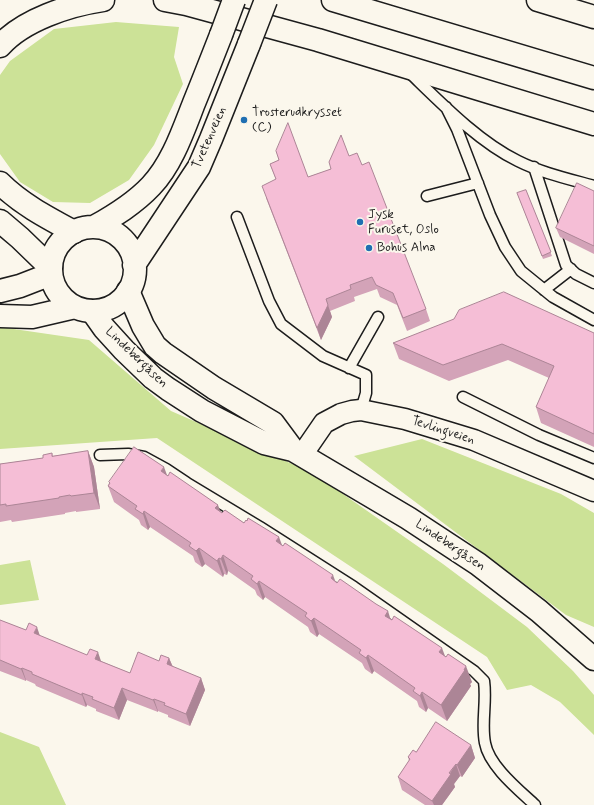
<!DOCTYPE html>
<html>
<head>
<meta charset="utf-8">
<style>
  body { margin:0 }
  canvas { display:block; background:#fbf7ec }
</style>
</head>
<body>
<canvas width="594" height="805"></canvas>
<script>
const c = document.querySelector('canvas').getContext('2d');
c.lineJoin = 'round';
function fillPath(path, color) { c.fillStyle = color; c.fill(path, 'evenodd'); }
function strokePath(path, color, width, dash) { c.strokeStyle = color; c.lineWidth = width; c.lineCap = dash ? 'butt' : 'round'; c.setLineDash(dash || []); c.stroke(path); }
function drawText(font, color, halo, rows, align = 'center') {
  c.font = font + ' Mynerve,sans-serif'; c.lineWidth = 4; c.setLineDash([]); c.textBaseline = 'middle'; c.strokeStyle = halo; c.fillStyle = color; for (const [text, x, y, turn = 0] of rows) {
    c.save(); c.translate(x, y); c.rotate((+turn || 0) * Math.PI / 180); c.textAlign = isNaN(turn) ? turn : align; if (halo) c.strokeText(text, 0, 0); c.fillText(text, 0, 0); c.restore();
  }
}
fillPath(new Path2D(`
  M116,22L179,27L174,57L183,84L154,145L129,180L90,203L53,202L20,182L0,154V75L10,61L54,29Z
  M0,327L89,340L171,411L313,473L443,564L527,627L573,671L594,695V735L560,702L531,685L507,690L487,657L157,438L0,449Z
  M422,439L561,494L594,513V627L566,615L354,456Z
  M30,560L39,600L0,605V565Z
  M0,732L39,747L66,805H0Z`), '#cce297');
const service = new Path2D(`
  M411,74C442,104 479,142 518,161C542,173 569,179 594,186
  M446,107L457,129L490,215L505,247L521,271L553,297L594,320
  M534,167L566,265L576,274L594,283
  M427,196L478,183
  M237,217L269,301L281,324L323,356L366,375V393L361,410
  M544,290L571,269
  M349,368L378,317
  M463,397L539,435L594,458
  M100,455L128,454L144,457L166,469L187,483L260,527L354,587L474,671L484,681C487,702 481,723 485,743C489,766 519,790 535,805`);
const minor = new Path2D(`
  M302,455L324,423L341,414L352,411L361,410L405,419L474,440L594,491`);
const tertiary = new Path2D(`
  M128,291L143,326L155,346L163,353L214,388L273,423L293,450
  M92,311L104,328L124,350L153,378L168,389L202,411L264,443L293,450L408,518L478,564L539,611L594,659`);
const trunk = new Path2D(`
  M94,227C114,216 134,204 151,186C172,164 183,131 194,103C203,81 212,58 221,35
  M51 269a42 42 0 1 1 84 0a42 42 0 1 1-84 0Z
  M134,265L199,167L211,139L249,44
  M0,291L20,286L51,274
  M0,316L32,317L75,307`);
const motorway = new Path2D(`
  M165,0L186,4L318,40L594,124
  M333,0L594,78
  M538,0L594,17
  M0,46C23,20 69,5 103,0
  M0,183C21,204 48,218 74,232
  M0,221L20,238L51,268`);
strokePath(service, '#1c1c1c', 13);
strokePath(minor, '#1c1c1c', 23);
strokePath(tertiary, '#1c1c1c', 25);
strokePath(trunk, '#1c1c1c', 25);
strokePath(motorway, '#1c1c1c', 25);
strokePath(service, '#fbf7ec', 10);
strokePath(minor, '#fbf7ec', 20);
strokePath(tertiary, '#fbf7ec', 22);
strokePath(trunk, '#fbf7ec', 22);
strokePath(motorway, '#fbf7ec', 22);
const trunkBridge = new Path2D(`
  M221,35L234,0
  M249,44L266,0`);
strokePath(trunkBridge, '#1c1c1c', 25, []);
strokePath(trunkBridge, '#fbf7ec', 22);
fillPath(new Path2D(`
  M276,151L308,177L331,169L349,156L426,309L430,321L407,331L397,305L380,297L377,289L354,297L355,301L330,311L332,317L321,340L266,198L276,180L270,164L279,160Z
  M526,190L552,256L543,259L517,193Z
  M594,191V254L560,237L556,228Z
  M594,333V447L541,423L536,407L549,378L508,360L449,381L399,359L393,343Z
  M88,451L94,467L100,509L76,512V511L65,513V514L12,522L11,520L0,522V524V464L43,458L52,453L53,456Z
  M167,475L220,511L244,523L282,545L445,656L472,682L470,684L471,686L447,721L428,708L426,712L419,707L417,701L374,671L372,674L365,669L362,663L319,634L317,637L310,632L308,627L265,597L263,600L257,595L255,590L228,571L227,575L224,574L223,577L205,564L202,567L195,562L193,556L150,527L148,530L141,525L139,520L114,502L108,486L109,483V482Z
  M0,620L40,636L130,673L159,661L169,658L173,667L201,678L205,690L190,726L168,717V715L158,711V712L127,700L119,720L96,711V709L87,705L86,707L36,686L35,684L26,680V681L0,671Z
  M471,745L475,758L462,777L460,776L454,784L455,787L442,805H425L402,790L398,777L409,761L408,757L416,752Z`), '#d3a3b8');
fillPath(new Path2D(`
  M326,299L332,317L321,340L317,328Z
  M88,451L94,467L100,509L94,493Z
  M164,467L170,483L161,471Z
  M218,505L224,521L215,508Z
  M144,511L150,527L148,530L143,514Z
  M279,537L285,553L276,541Z
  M199,548L205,564L202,567L196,551Z
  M223,555L228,571L227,575L221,559Z
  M219,558L224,574L223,577L217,561Z
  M333,575L339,591L331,578Z
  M259,581L265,597L263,600L257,584Z
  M388,611L393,627L385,616Z
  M314,618L319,634L317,637L311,621Z
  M37,627L41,639L34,633Z
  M442,648L448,664L439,652Z
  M98,652L102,664L95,659Z
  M368,655L374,671L372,674L366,658Z
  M169,658L174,670L167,664Z
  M466,666L472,682L470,684L471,686L447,721L441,705Z
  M22,668L26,680V681L21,669Z
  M201,678L205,690L190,726L186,714Z
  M122,688L127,700L119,720L114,708Z
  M422,692L428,708L426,712L420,696Z
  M82,693L87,705L86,707L82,695Z
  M154,699L158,711V712L153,700Z
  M471,745L475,758L462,777L457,765Z
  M456,764L460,776L454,784L455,787L442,805H434L432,801Z`), '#ac8596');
const building = new Path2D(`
  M288,123L308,177L331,169L329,162L341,135L349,156L357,153L362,165L369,162L426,309L403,318L393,293L376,285L372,277L350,285L351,289L326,299L328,305L317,328L262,186L276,179L270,164L279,160L276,151Z
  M577,183L594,191V246L556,228Z
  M526,190L551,252L542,256L517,193Z
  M504,292L594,333V434L536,407L554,366L502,344L443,365L393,343L454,319L459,310Z
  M134,447L164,467L161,471L168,476L170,472L218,505L215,508L222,513L225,510L244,523L246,520L247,521L248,518L279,537L276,541L283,546L285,543L333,575L331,578L337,583L340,579L376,604L388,611L385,616L392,620L394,616L442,648L439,652L446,657L448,654L466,666L464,670H465L441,705L422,692L420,696L413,691L415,688L368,655L366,658L359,653L361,650L314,618L311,621L305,616L307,613L259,581L257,584L251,579L253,576L223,555L221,559L219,558L217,561L199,548L196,551L189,546L191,543L144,511L143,514L135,509L137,506L108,486L110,483L109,482Z
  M88,451L94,493L71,496L70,495L59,497V498L6,506V504L0,505V464L43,458V455L52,453V456Z
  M0,620L26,630L29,623L37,627L34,633L87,655L90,649L98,652L95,659L130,673L138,652L159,661L161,655L169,658L167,664L201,678L186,714L164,705L165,703L154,699L153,700L122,688L114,708L92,699L93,697L82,693V695L32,674V672L22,668L21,669L0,660Z
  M436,722L471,745L457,765L456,764L449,773L451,774L432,801L398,777L410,759L408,757L413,750L416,752Z`);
fillPath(building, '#f5bed6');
strokePath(building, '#ac8596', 1);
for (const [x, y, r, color] of [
  [244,120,4,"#1f6fb2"],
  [360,222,4,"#1f6fb2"],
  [369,248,4,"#1f6fb2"]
]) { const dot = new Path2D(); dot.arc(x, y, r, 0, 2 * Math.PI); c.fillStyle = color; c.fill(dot); strokePath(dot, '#fbf7ec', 1.5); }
drawText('13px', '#1c1c1c', '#fbf7ec', [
  ["Trosterudkrysset",252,113],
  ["(C)",252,128],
  ["Jysk",368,215],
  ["Furuset, Oslo",368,230],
  ["Bohus Alna",377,248]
], 'left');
drawText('13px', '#1c1c1c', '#fbf7ec', [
  ["Tvetenveien",210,138,-66],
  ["Lindebergåsen",136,358,44],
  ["Tevlingveien",443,431,18],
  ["Lindebergåsen",450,546,34]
]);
</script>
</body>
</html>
